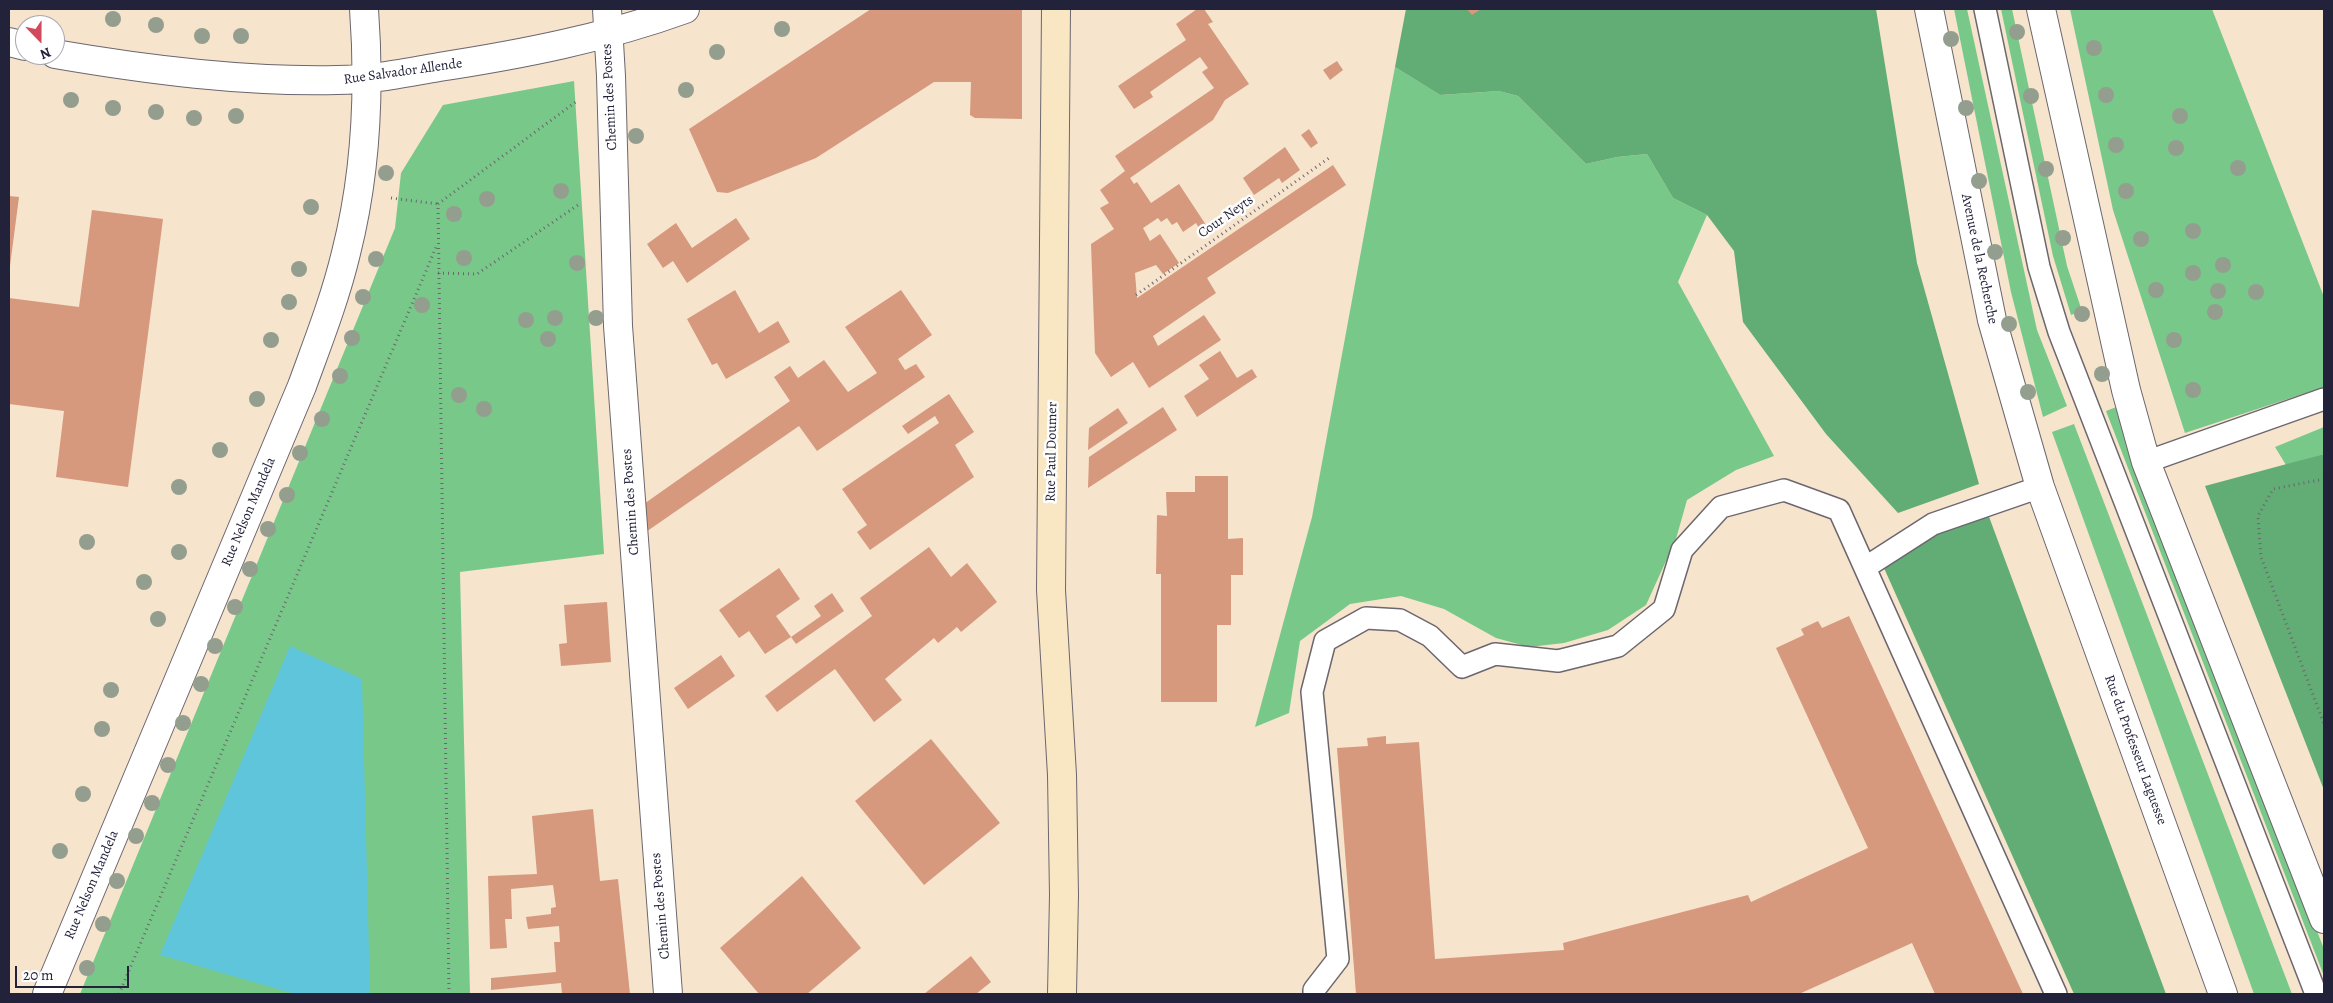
<!DOCTYPE html>
<html>
<head>
<meta charset="utf-8">
<style>
  body { margin:0 }
  #map { position:relative; width:2333px; height:1003px; overflow:hidden; background:#f6e4cd; font-family:Alegreya,serif }
  canvas { display:block }
  .frame { position:absolute; inset:0; border:10px solid #22223b; pointer-events:none }
  .north { position:absolute; left:15px; top:15px; width:50px; height:50px; box-sizing:border-box; background:#fff; border:1px solid #a7a7b1; border-radius:50%; rotate:158deg; font-size:14px; font-weight:700; line-height:20px; text-align:center; color:#22223b }
  .north::after { content:''; display:block; margin:auto; width:18px; height:22px; background:#d1495b; clip-path:polygon(50% 0,100% 100%,50% 72%,0 100%) }
  .scale { position:absolute; left:15px; top:966px; width:114px; height:22px; box-sizing:border-box; border:2px solid #22223b; border-top:0; padding-left:6px; font-size:15px; line-height:18px; white-space:nowrap; color:#22223b; -webkit-text-stroke:4px #fff; paint-order:stroke }
</style>
</head>
<body>
<div id="map">
<canvas width="2333" height="1003"></canvas>
<div class="frame"></div>
<div class="north">N</div>
<div class="scale">20 m</div>
</div>
<script>
const c = document.querySelector('canvas').getContext('2d');
c.lineJoin = 'round';
function fillPath(path, color) { c.fillStyle = color; c.fill(path, 'evenodd'); }
function strokePath(path, color, width, dash) { c.strokeStyle = color; c.lineWidth = width; c.lineCap = dash ? 'butt' : 'round'; c.setLineDash(dash || []); c.stroke(path); }
function drawText(font, color, halo, rows, align = 'center') {
  c.font = font + ' Alegreya,serif'; c.lineWidth = 5; c.setLineDash([]); c.textBaseline = 'middle'; c.strokeStyle = halo; c.fillStyle = color; for (const [text, x, y, turn = 0] of rows) {
    c.save(); c.translate(x, y); c.rotate((+turn || 0) * Math.PI / 180); c.textAlign = isNaN(turn) ? turn : align; if (halo) c.strokeText(text, 0, 0); c.fillText(text, 0, 0); c.restore();
  }
}
fillPath(new Path2D(`
  M1954,9H1967L2037,330L2067,406L2043,417L2011,292Z
  M2001,9H2012L2067,266L2082,311L2071,315L2053,256Z
  M2070,9H2212L2324,297V387L2185,433L2113,210Z
  M1395,67L1440,95L1499,91L1518,96L1586,164L1617,157L1647,154L1673,198L1707,215L1678,282L1774,456L1736,470L1687,500L1676,539L1646,605L1608,630L1564,643L1529,647L1496,638L1444,609L1401,596L1350,604L1300,641L1289,713L1255,727L1312,517Z
  M574,81L604,554L460,572L470,994H80L395,228L401,173L443,105Z
  M2119,406L2139,474L2324,949V976L2106,411Z
  M2074,424L2292,994H2254L2052,432Z
  M2324,427V454L2286,465L2275,447Z`), '#78c889');
fillPath(new Path2D(`
  M1406,9H1876L1917,263L1979,484L1898,513L1826,434L1743,322L1734,251L1707,215L1673,198L1647,154L1617,157L1586,164L1518,96L1499,91L1440,95L1395,67Z
  M2324,454V790L2205,486Z
  M1988,514L2166,994H2074L1884,568L1937,530Z`), '#62ac75');
fillPath(new Path2D(`
  M290,646L362,679L370,994H295L160,955Z`), '#5ec5db');
fillPath(new Path2D(`
  M871,9H1022V119L975,118L970,115L971,82H934L816,158L728,193L717,192L689,129Z
  M1197,9H1204L1213,22L1208,24L1249,84L1225,100L1213,120L1130,178L1134,184L1137,182L1151,203L1179,184L1208,228L1201,232L1196,223L1183,232L1177,222L1172,225L1167,218L1161,222L1158,218L1143,228L1150,241L1160,234L1179,263L1163,274L1156,265L1135,273L1137,298L1333,165L1346,185L1207,278L1216,293L1153,336L1158,346L1204,315L1221,340L1149,388L1133,362L1111,377L1095,353L1091,244L1114,229L1100,208L1109,203L1100,190L1125,171L1115,156L1214,88L1202,72L1208,68L1200,57L1150,92L1153,97L1134,109L1118,86L1186,40L1176,24Z
  M1467,9H1481L1472,15Z
  M1337,61L1343,70L1330,80L1323,70Z
  M1309,129L1318,143L1311,148L1301,135Z
  M1285,147L1300,170L1282,183L1279,178L1254,195L1243,178Z
  M9,196L19,197L10,266H9Z
  M92,210L163,219L128,487L56,477L64,411L9,404V298L79,307Z
  M736,218L750,239L687,283L673,261L663,268L647,244L676,223L692,248Z
  M735,290L759,333L778,321L790,342L726,379L717,363L712,365L687,319Z
  M901,290L932,335L898,359L905,370L916,364L925,377L817,451L799,426L643,534L641,506L790,401L774,377L790,366L798,378L824,360L848,392L877,373L845,327Z
  M1220,351L1237,378L1252,369L1257,377L1197,417L1184,396L1209,379L1199,365Z
  M949,394L974,432L955,445L974,477L870,550L857,532L867,525L842,489L939,423L935,416L908,434L902,426Z
  M1163,407L1177,430L1088,488L1089,457Z
  M1118,408L1128,423L1088,450L1089,428Z
  M1195,476H1228V539L1243,538V575H1231V625H1217V702H1161V574H1156L1157,515L1167,516L1166,492H1195Z
  M929,547L951,577L967,563L997,602L961,632L957,627L938,643L934,638L885,679L902,700L874,722L835,669L777,712L765,696L872,616L860,598Z
  M779,568L800,599L776,616L791,637L765,654L749,631L739,638L719,610Z
  M832,593L844,611L796,644L791,637L821,616L814,606Z
  M607,602L611,662L561,666L559,644L567,643L564,605Z
  M1849,616L2023,994H1935L1912,943L1799,994H1356L1337,748L1368,746L1367,738L1386,736V744L1419,742L1435,959L1564,950L1563,943L1748,895L1751,902L1868,848L1776,648L1804,635L1801,629L1818,621L1822,628Z
  M721,655L735,676L688,709L674,688Z
  M931,739L1000,823L924,885L855,801Z
  M593,809L600,881L618,879L630,994H562L561,983L491,990V978L556,972L554,942H560L559,926L528,929L526,917L551,914V908L556,907L553,885L511,889L512,919H505L507,948L490,949L488,876L537,874L532,816Z
  M802,876L861,948L807,994H759L720,948Z
  M971,956L991,982L976,994H924Z`), '#d6997e');
const service = new Path2D(`
  M1985,9L2039,267L2059,332L2316,994
  M2146,462L2324,399
  M1866,567L1933,524L2040,487
  M1314,994V990L1338,959L1312,692L1325,641L1366,618L1400,620L1430,636L1462,667L1495,654L1558,661L1618,646L1664,609L1682,550L1721,507L1784,490L1839,510L2056,994`);
const minor = new Path2D(`
  M607,9L611,76L618,326L668,994
  M1929,9L1992,320L2040,487L2223,994
  M2041,9L2126,390L2146,462L2324,919
  M9,42L25,46
  M55,54C148,70 243,82 337,80C371,80 405,73 439,67C523,54 605,38 685,9
  M47,994L302,386C318,342 335,299 346,253C366,174 370,90 364,9`);
const secondary = new Path2D(`
  M1056,9L1051,590L1062,775L1064,895L1062,994`);
strokePath(service, '#6c666e', 24);
strokePath(minor, '#6c666e', 30);
strokePath(secondary, '#6c666e', 30);
strokePath(new Path2D(`
  M391,198L438,204
  M438,273L477,274L581,203
  M1136,295L1329,158
  M2324,479L2273,489L2258,516L2261,557L2324,724
  M119,994L437,245
  M449,994L438,204L577,101`), '#6c666e', 3, [1, 4]);
strokePath(service, '#fff', 21);
strokePath(minor, '#fff', 28);
strokePath(secondary, '#f9e7c3', 28);
c.fillStyle = '#949e8e';
for (const [x, y] of [
  [113,19],
  [156,25],
  [782,29],
  [2017,32],
  [202,36],
  [241,36],
  [1951,39],
  [2094,48],
  [717,52],
  [686,90],
  [2106,95],
  [2031,96],
  [71,100],
  [113,108],
  [1966,108],
  [156,112],
  [236,116],
  [2180,116],
  [194,118],
  [636,136],
  [2116,145],
  [2176,148],
  [2238,168],
  [2046,169],
  [386,173],
  [1979,181],
  [561,191],
  [2126,191],
  [487,199],
  [311,207],
  [454,214],
  [2193,231],
  [2063,238],
  [2141,239],
  [1995,252],
  [464,258],
  [376,259],
  [577,263],
  [2223,265],
  [299,269],
  [2193,273],
  [2156,290],
  [2218,291],
  [2256,292],
  [363,297],
  [289,302],
  [422,305],
  [2215,312],
  [2082,314],
  [555,318],
  [596,318],
  [526,320],
  [2009,324],
  [352,338],
  [548,339],
  [271,340],
  [2174,340],
  [2102,374],
  [340,376],
  [2193,390],
  [2028,392],
  [459,395],
  [257,399],
  [484,409],
  [322,419],
  [220,450],
  [300,453],
  [179,487],
  [287,495],
  [268,529],
  [87,542],
  [179,552],
  [250,569],
  [144,582],
  [235,607],
  [158,619],
  [215,646],
  [201,684],
  [111,690],
  [183,723],
  [102,729],
  [168,765],
  [83,794],
  [152,803],
  [136,836],
  [60,851],
  [117,881],
  [103,924],
  [87,968]
]) { c.beginPath(); c.arc(x, y, 8, 0, 2 * Math.PI); c.fill(); }
drawText('14px', '#22223b', '#fff', [
  ["Rue Salvador Allende",403,72,-8],
  ["Chemin des Postes",610,97,-93],
  ["Cour Neyts",1226,217,-35],
  ["Avenue de la Recherche",1979,259,78],
  ["Rue Paul Doumer",1052,452,-89],
  ["Chemin des Postes",631,502,-94],
  ["Rue Nelson Mandela",249,512,-67],
  ["Rue du Professeur Laguesse",2135,750,70],
  ["Rue Nelson Mandela",92,885,-67],
  ["Chemin des Postes",661,906,-95]
]);
</script>
</body>
</html>
